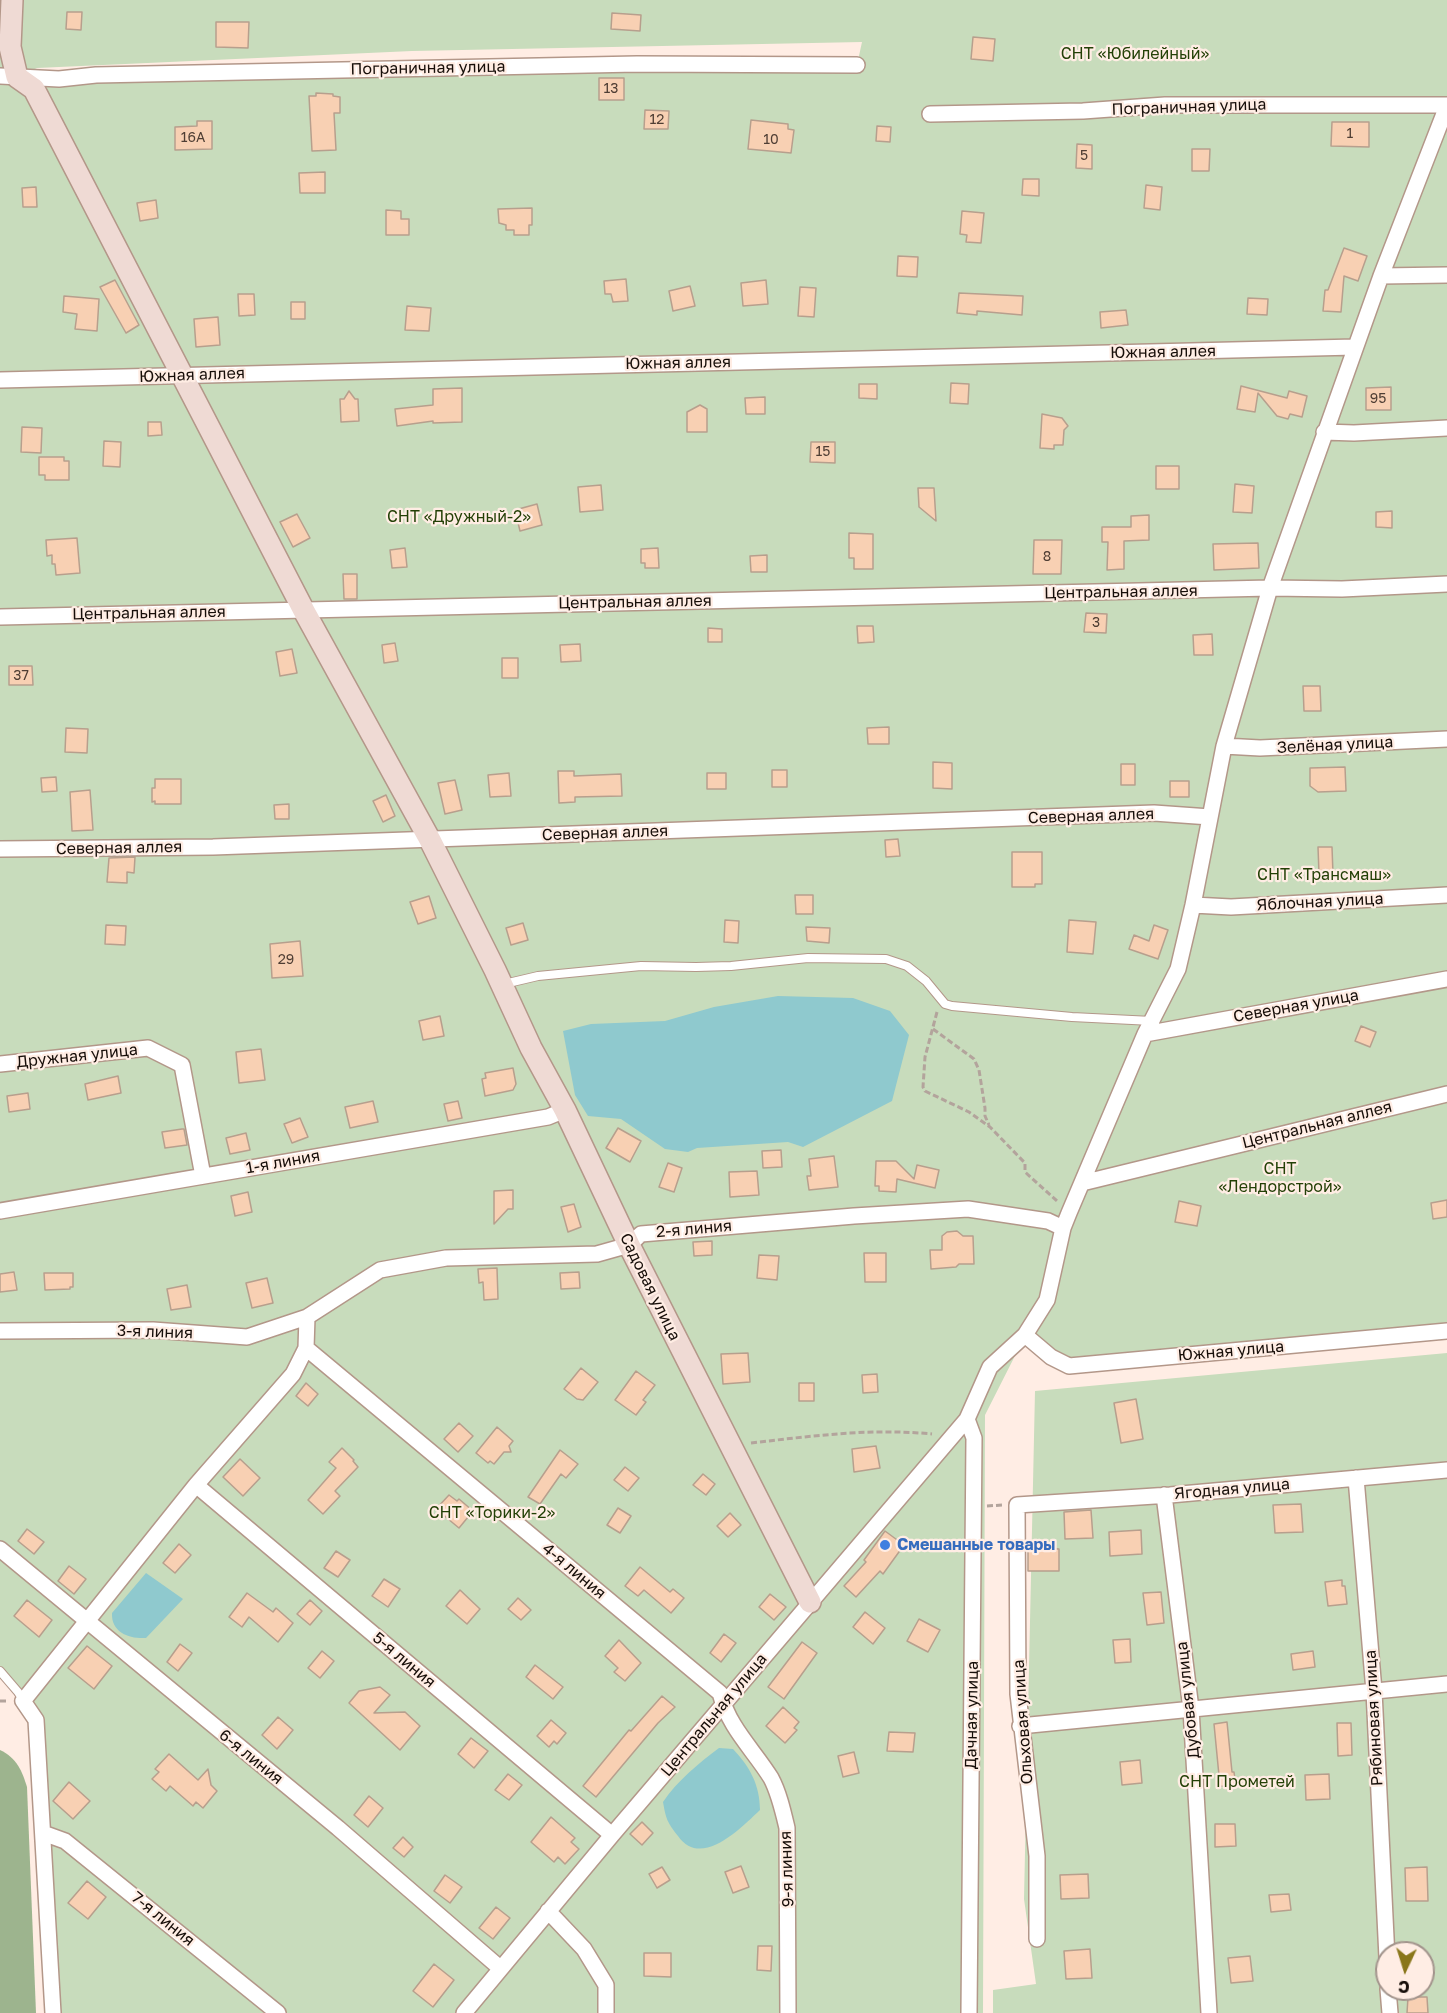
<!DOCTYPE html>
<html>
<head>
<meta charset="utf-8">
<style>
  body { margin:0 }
  #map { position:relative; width:1447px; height:2013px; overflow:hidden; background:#ffede4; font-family:"Golos Text",sans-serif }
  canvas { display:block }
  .north { position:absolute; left:1375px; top:1941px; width:60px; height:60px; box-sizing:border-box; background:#ffede4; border:2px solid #a2948c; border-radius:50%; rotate:184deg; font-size:16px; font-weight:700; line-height:24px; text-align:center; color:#170e09 }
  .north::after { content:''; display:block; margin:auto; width:21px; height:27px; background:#89761a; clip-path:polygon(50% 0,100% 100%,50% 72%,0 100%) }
</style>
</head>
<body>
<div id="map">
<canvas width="1447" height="2013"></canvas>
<div class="north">С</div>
</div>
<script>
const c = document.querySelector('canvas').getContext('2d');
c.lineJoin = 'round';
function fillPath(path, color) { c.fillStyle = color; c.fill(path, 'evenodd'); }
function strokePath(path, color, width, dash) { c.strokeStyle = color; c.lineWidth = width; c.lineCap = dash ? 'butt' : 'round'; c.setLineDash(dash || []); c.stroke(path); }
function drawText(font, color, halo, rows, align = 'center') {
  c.font = font + ' "Golos Text",sans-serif'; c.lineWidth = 4.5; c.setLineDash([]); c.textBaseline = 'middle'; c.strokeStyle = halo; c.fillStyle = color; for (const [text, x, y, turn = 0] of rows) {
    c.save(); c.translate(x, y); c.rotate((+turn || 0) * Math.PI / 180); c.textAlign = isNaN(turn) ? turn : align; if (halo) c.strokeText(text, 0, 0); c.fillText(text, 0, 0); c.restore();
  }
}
fillPath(new Path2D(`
  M0,0H1447V1331L1069,1366L1025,1336L985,1415L983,2013H53L36,1720L0,1671ZM862,42L857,65L18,77L37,68L412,51Z
  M1447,1353V2013H993V1990L1036,1984L1024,1899L1035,1391ZM1387,1953H1423V1989H1387Z`), '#c8dcbc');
fillPath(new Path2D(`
  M0,1750C17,1758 22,1771 27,1787L36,2013H0Z`), '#9db48e');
fillPath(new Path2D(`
  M778,996L853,998L890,1011L909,1035L892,1101L803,1147L788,1142L697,1148L688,1152L665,1149L621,1119L588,1116L575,1095L563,1031L591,1024L665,1021L714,1007Z
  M146,1573L183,1599L146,1638C130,1639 111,1633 112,1613Z
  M719,1748L733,1749C750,1767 760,1785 760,1810C740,1829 701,1869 678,1836C667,1822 666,1819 663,1802C677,1781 699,1763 719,1748Z`), '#8fc9ce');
const building = new Path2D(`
  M67,12H82L81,30L66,29Z
  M612,13L641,15L640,31L611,29Z
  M216,22H249L248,48L216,47Z
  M973,37L995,39L993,61L971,59Z
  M599,78H624V100H599Z
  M316,93L333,94V96L340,97V113H334L336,150L312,151L309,96H316Z
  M645,110L669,111L668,129H644Z
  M751,120L788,124V129L794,130L791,153L748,149Z
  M197,121H212V149L175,150V127L197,126Z
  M1332,122H1369V147L1331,146Z
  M877,126L891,127L890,142L876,141Z
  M1077,144L1092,145V169L1076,168Z
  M1192,149H1210L1209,171H1192Z
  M325,172V193H300L299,173Z
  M1023,179H1039V196L1022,195Z
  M1146,185L1162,187L1160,210L1144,208Z
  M36,187L37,207H23L22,188Z
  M156,200L158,218L140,221L137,203Z
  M532,208V225H529V235H514V230H506V225L499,223L498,209Z
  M386,210L401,211V219H409V235H386Z
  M962,211L984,213L981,243L966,242L967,235L960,234Z
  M1344,248L1367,256L1358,281L1344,276L1341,312L1323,311L1325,290H1328Z
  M898,256L918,257L917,277L897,276Z
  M626,279L628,301L613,302L611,294H605L604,281Z
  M115,280L139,325L126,333L100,287Z
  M766,280L768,304L743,306L741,283Z
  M690,286L695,306L673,311L669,291Z
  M800,287L816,288L814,317L798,316Z
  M959,293L1023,296L1022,315L977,311V315L957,313Z
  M238,294H254L255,315L239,316Z
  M64,296L99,299L97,331L75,329L77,314L63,312Z
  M1248,298L1268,299L1267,315L1247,314Z
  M291,302H305V319H291Z
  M407,306L431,308L429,331L405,330Z
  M1126,310L1128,325L1101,328L1100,312Z
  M218,317L220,345L196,347L194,319Z
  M951,383L969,384L968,404L950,403Z
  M859,384H877V399L859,398Z
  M1241,386L1287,398L1289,391L1307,396L1302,417L1290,414L1288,419L1277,416L1258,393L1255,412L1237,409Z
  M1391,387V410H1366V388Z
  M462,388V422L433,423V421L397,426L395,409L433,405V389Z
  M349,391L355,399H358L359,421L341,422L340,399H344Z
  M765,397V414H746L745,398Z
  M700,405L707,409V432H687V412Z
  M1042,414L1062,418L1068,426L1064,430L1063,445H1054V449L1040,448Z
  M148,422H161L162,435L148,436Z
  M22,427L42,428L41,453L21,452Z
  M104,441L121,442L120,467L103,466Z
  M811,442H835V463L810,462Z
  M39,457H64V461H69V480H45V475H39Z
  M1156,466H1179V489H1156Z
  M1235,484L1254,486L1252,513L1233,512Z
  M601,485L603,510L580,512L578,487Z
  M918,488H934L936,521L919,507Z
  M537,504L542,525L520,531L515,510Z
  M1392,511V528L1376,527V512Z
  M297,514L310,538L293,547L280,522Z
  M1149,515V540L1124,541V569L1107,570L1108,542H1102V527H1131V516Z
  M849,533L873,534V569H854V558H849Z
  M77,538L80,573L56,575L55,564H52V555L47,556L46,540Z
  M1034,540H1062L1061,574H1033Z
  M1258,543L1259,568L1214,570L1213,544Z
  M405,548L407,567L392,568L390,550Z
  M658,548L659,568H645V563H641V549Z
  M767,555V572H751L750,556Z
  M343,574H357V599H344Z
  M1086,613L1107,614L1106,633L1084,632Z
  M857,626H873L874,642L858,643Z
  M708,628L722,629V642H708Z
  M1212,634L1213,655H1194L1193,635Z
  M395,643L398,661L384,663L382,645Z
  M580,644L581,661L561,662L560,645Z
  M292,649L297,673L280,676L276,652Z
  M502,658H518V678H502Z
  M9,666H32L33,685H9Z
  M1303,686H1320L1321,711H1304Z
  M889,727V744H868L867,728Z
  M66,728L88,729L87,753L65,752Z
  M933,762L952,763V789L933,788Z
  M1121,764H1135V785H1121Z
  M1345,767L1346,791L1318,792L1310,786V768Z
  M772,770H787V787H772Z
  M558,771H574V776L621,774L622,796L575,797V802L559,803Z
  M509,773L511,796L490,797L488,775Z
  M707,773H726V789H707Z
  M56,777L57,791L42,792L41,778Z
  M155,779H181V804H155V801L152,802V788H155Z
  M455,780L462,810L445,814L438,783Z
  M1170,781H1189V797H1170Z
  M90,790L93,830L72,831L70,792Z
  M386,795L395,816L383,822L373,801Z
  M289,804V819H275L274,805Z
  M898,839L900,856L886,857L885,840Z
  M1318,847H1332L1333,874H1319Z
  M1012,852H1042V884H1035V887H1012Z
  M135,857L134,873L127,872V883L107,882L109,858Z
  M795,895H813V914H796Z
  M429,896L436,918L418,924L410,902Z
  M725,920L739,921L738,943L724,942Z
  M1069,920L1096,922L1093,954L1067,952Z
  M523,923L528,940L511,945L506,928Z
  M106,925L126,926L125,945L105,944Z
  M1154,925L1168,930L1158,959L1129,949L1134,935L1149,941Z
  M806,927L830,928L829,943L807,941Z
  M300,941L303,976L272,978L270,944Z
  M440,1016L444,1036L423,1040L419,1021Z
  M1361,1026L1376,1032L1370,1047L1355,1041Z
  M261,1049L265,1080L239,1083L236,1052Z
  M513,1068L516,1084L513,1090L485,1096L482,1079L486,1078L485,1073Z
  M118,1076L121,1093L88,1100L85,1084Z
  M28,1093L30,1109L9,1112L7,1096Z
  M373,1101L378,1122L350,1128L345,1107Z
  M458,1101L462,1118L448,1121L444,1104Z
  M300,1118L308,1137L292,1143L284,1124Z
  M618,1128L641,1141L630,1162L606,1148Z
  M182,1129H184L187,1145L165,1148L162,1132Z
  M246,1133L250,1150L230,1154L226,1138Z
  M781,1150L782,1167L763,1168L762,1151Z
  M834,1156L838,1187L809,1190L807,1176H811L809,1159Z
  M876,1161H896L914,1179L917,1165L939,1170L935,1188L897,1179L896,1192L879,1191V1186H875Z
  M668,1163L682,1168L674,1192L659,1187Z
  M757,1171L759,1195L730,1197L729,1172Z
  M513,1190V1209H508L494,1224V1191Z
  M248,1192L252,1212L235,1216L231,1196Z
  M1447,1200V1217L1433,1219L1431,1203Z
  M1179,1201L1201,1206L1197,1226L1175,1222Z
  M574,1204L581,1227L568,1232L561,1207Z
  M957,1231L963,1236H973L974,1264H959L956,1267L931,1269L930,1250H942V1236L947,1232Z
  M712,1241V1255L694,1256L693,1242Z
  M864,1253H886V1282H865Z
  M759,1255L779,1256L777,1280L757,1278Z
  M497,1268L498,1299L484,1300L483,1282L479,1283L478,1269Z
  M14,1272L17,1290L0,1292V1274Z
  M579,1272L580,1288L561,1289L560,1273Z
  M44,1273H73V1287H70V1289L45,1290Z
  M267,1278L273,1303L252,1308L246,1283Z
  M187,1285L191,1307L171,1310L167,1289Z
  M748,1353L750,1382L723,1384L721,1354Z
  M581,1368L598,1382L583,1400L577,1399L564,1389Z
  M636,1371L655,1385L643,1400L646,1402L636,1415L615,1400Z
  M877,1374L878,1392L863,1393L862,1375Z
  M306,1383L318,1394L308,1406L296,1396Z
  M799,1383H814V1401H799Z
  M1136,1399L1143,1439L1121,1443L1114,1403Z
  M459,1423L473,1436L458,1452L444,1439Z
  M497,1427L513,1441L509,1446L511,1452H504L494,1464L490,1461L488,1463L476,1453Z
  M876,1446L880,1468L854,1472L852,1449Z
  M342,1448L354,1460L353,1461L358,1467L335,1491L340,1496L323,1514L308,1500L336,1468L329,1462Z
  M560,1450L578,1464L566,1478L561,1474L540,1504L528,1497Z
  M240,1459L260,1478L243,1496L223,1477Z
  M625,1467L639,1478L628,1491L614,1480Z
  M703,1474L715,1484L706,1495L693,1485Z
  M449,1495L457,1501L459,1499L473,1511L459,1528L436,1509Z
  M1301,1504L1303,1532L1275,1533L1273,1505Z
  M618,1508L631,1516L620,1533L607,1525Z
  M1091,1510L1093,1538L1065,1539L1064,1512Z
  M730,1513L741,1525L728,1537L717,1526Z
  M27,1529L44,1542L34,1554L18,1541Z
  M1141,1530L1142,1554L1110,1556L1109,1532Z
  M885,1531L904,1545L883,1574L880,1571L856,1597L844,1586L866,1562L864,1560Z
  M179,1544L191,1555L175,1573L163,1563Z
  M1028,1548L1059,1549V1571H1028Z
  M336,1551L350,1560L338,1577L324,1568Z
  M69,1566L86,1579L74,1594L58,1581Z
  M640,1567L670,1592L673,1589L684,1598L671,1613L644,1590L638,1596L625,1586Z
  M384,1579L400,1589L388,1607L372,1596Z
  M1342,1580V1586H1345L1347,1604L1328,1606L1325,1582Z
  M460,1590L480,1609L467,1624L446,1606Z
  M1161,1592L1164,1623L1147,1625L1143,1593Z
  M247,1593L273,1612L276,1608L293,1623L278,1642L249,1617L242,1627L229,1617Z
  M770,1594L786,1607L774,1620L759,1607Z
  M518,1598L531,1610L521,1620L508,1609Z
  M27,1600L52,1620L39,1637L14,1616Z
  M310,1600L322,1611L310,1625L297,1614Z
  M865,1612L885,1628L873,1644L853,1627Z
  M919,1619L940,1630L928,1652L907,1641Z
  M724,1634L736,1643L721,1662L710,1653Z
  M1130,1639L1131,1662L1115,1663L1113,1640Z
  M619,1640L641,1663L625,1681L614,1672L618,1668L605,1656Z
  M802,1642L817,1653L784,1699L768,1687Z
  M180,1644L192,1653L178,1671L167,1662Z
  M87,1646L112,1666L94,1689L68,1668Z
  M322,1651L334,1661L320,1678L308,1668Z
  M1313,1651L1315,1667L1293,1670L1291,1654Z
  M535,1665L563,1687L553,1699L526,1677Z
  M380,1687L390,1695L374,1713L405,1712L420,1726L400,1750L349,1703L359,1691Z
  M662,1696L675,1707L658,1723L596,1797L583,1786L629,1730L631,1731Z
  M783,1707L799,1722L794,1728L797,1730L785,1743L766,1726Z
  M278,1717L293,1730L277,1749L262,1735Z
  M551,1720L566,1733L557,1744L554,1741L549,1747L537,1736Z
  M1227,1722L1232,1772H1234L1236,1787L1220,1786L1214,1724Z
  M1337,1723H1351L1352,1755L1338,1756Z
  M889,1732L915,1733L913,1752L887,1751Z
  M471,1738L488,1751L474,1768L458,1754Z
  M854,1752L859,1773L843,1777L838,1756Z
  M169,1754L198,1780L208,1769L211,1785L217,1791L203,1808L196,1802L193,1806L170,1786L166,1791L152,1779L159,1772L155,1769Z
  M1140,1760L1142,1783L1122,1785L1120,1762Z
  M508,1774L522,1785L509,1800L495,1790Z
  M1329,1774L1330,1799L1306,1800L1305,1775Z
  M69,1782L90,1801L73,1819L53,1801Z
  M369,1796L383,1808L368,1827L354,1815Z
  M551,1817L575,1838L571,1842L579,1849L565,1864L558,1857L554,1862L531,1842Z
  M642,1822L653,1833L642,1845L630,1834Z
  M1215,1824H1235L1236,1846L1215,1847Z
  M403,1837L413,1847L404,1857L393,1848Z
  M741,1866L749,1887L733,1893L725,1872Z
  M662,1867L670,1880L657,1888L649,1874Z
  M1427,1867L1428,1901H1406L1405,1868Z
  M1088,1874L1089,1898L1061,1899L1060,1875Z
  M445,1875L462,1887L450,1903L434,1891Z
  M87,1881L106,1897L88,1919L68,1903Z
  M1289,1894L1291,1910L1271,1912L1269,1895Z
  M496,1907L510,1918L493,1939L479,1928Z
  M758,1946H772L771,1971L757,1970Z
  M1090,1949L1092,1978L1066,1979L1064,1951Z
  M644,1953H671V1977L644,1976Z
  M1250,1956L1253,1981L1231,1983L1228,1958Z
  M434,1964L454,1980L433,2007L413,1991Z
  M1408,1997H1427L1428,2013H1407Z`);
fillPath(building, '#f8d0b3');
strokePath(building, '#b79f8d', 1.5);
const lane = new Path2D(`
  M504,984L538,976L641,966L696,967L731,966L808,958L886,959L907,966L926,981L945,1004L952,1006L1072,1017L1152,1021
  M0,1671L18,1692L23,1700`);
const street = new Path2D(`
  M0,76L59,79L96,75L637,64L857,65
  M930,114L1083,111L1165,105H1447
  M1381,276L1447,275
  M0,380L1355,347
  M1324,432L1354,433L1447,428
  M0,617L1270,588L1342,589L1447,584
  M1224,746L1260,748L1447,739
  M0,849L213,847L1154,813L1210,817
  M1193,905L1231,907L1447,895
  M1145,1034L1447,979
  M0,1064L148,1048L182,1065L203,1176
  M1082,1183L1447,1094
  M0,1211L548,1117L565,1110
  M0,1331L153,1330L247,1337L307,1317L380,1270L446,1258L597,1254L629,1245L641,1234L854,1216L968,1209L1048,1221L1063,1228
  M1025,1335L1051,1357L1069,1366L1447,1331
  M306,1348L720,1693C729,1728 753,1749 771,1778C779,1793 783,1811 787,1828L788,2013
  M967,1419L974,1438L969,2013
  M1356,1478L1374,1691L1387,1958
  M196,1485L612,1835
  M1164,1495L1191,1709L1209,2013
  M0,1549L338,1828L500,1968
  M1020,1726L1447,1684
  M43,1833L65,1841L278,2013
  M548,1911L584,1949L606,1985V2013
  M1037,1939V1856L1018,1694L1017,1505L1170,1495L1447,1470
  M1388,1989L1390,2013
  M53,2013L36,1720L23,1701L196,1485L293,1374L306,1348L307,1317
  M464,2013L612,1835L967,1419L990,1367L1025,1335L1047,1300L1063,1228L1069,1213L1145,1034L1178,969L1193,905L1224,746L1270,588L1381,276L1447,106`);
const secondary = new Path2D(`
  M12,0L10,47L17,77L34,89L303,609L430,840L495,970L531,1048L565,1110L629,1245L810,1602`);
strokePath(lane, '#b39789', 10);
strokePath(street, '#b39789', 18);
strokePath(secondary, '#b39789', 24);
strokePath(new Path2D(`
  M937,1012L925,1057L923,1087L925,1091L969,1112L990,1127L1025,1163V1172L1057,1201
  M933,1029L974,1059L979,1070L985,1108V1116L989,1125
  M751,1443C812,1436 871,1428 932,1434
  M987,1506L1002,1505
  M0,1701H9`), '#b3a49c', 3, [6, 3]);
strokePath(lane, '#fff', 8);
strokePath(street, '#fff', 15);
strokePath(secondary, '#efdad4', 21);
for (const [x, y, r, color] of [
  [885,1545,6,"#3f7fe0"]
]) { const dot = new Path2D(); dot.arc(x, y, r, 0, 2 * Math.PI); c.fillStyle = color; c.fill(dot); strokePath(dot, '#ffede4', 2); }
drawText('14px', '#4f3e34', null, [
  ["13",611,89],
  ["12",657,120],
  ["1",1350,134],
  ["16А",193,138],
  ["10",771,140],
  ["5",1084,156],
  ["95",1378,399],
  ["15",823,452],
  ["8",1047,557],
  ["3",1096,623],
  ["37",21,676],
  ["29",286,960]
]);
drawText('16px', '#234006', '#ffede4', [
  ["СНТ «Юбилейный»",1135,54],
  ["СНТ «Дружный-2»",459,517],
  ["СНТ «Трансмаш»",1324,875],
  ["СНТ",1280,1169],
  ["«Лендорстрой»",1280,1187],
  ["СНТ «Торики-2»",492,1513],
  ["СНТ Прометей",1237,1782]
]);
drawText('16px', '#170e09', '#ffede4', [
  ["Пограничная улица",428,68,-1],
  ["Пограничная улица",1189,107,-2],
  ["Южная аллея",1163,352,-1],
  ["Южная аллея",678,363,-1],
  ["Южная аллея",192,375,-2],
  ["Центральная аллея",1121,592,-1],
  ["Центральная аллея",635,602,-1],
  ["Центральная аллея",149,613,-1],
  ["Зелёная улица",1335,745,-3],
  ["Северная аллея",1091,816,-2],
  ["Северная аллея",605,833,-2],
  ["Северная аллея",119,848,-1],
  ["Яблочная улица",1320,902,-3],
  ["Северная улица",1296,1006,-10],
  ["Дружная улица",77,1056,-6],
  ["Центральная аллея",1317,1125,-14],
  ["1-я линия",283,1162,-10],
  ["2-я линия",694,1229,-5],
  ["Садовая улица",650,1287,64],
  ["3-я линия",155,1332,2],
  ["Южная улица",1231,1351,-5],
  ["Ягодная улица",1232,1489,-5],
  ["4-я линия",574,1571,40],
  ["5-я линия",404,1660,40],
  ["Дубовая улица",1188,1700,-96],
  ["Центральная улица",714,1715,-50],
  ["Дачная улица",972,1715,-89],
  ["Рябиновая улица",1374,1718,-93],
  ["Ольховая улица",1023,1722,-94],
  ["6-я линия",251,1757,39],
  ["9-я линия",787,1869,-92],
  ["7-я линия",163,1919,39]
]);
drawText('bold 16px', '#366cbe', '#ffede4', [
  ["Смешанные товары",897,1545]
], 'left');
</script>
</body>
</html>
